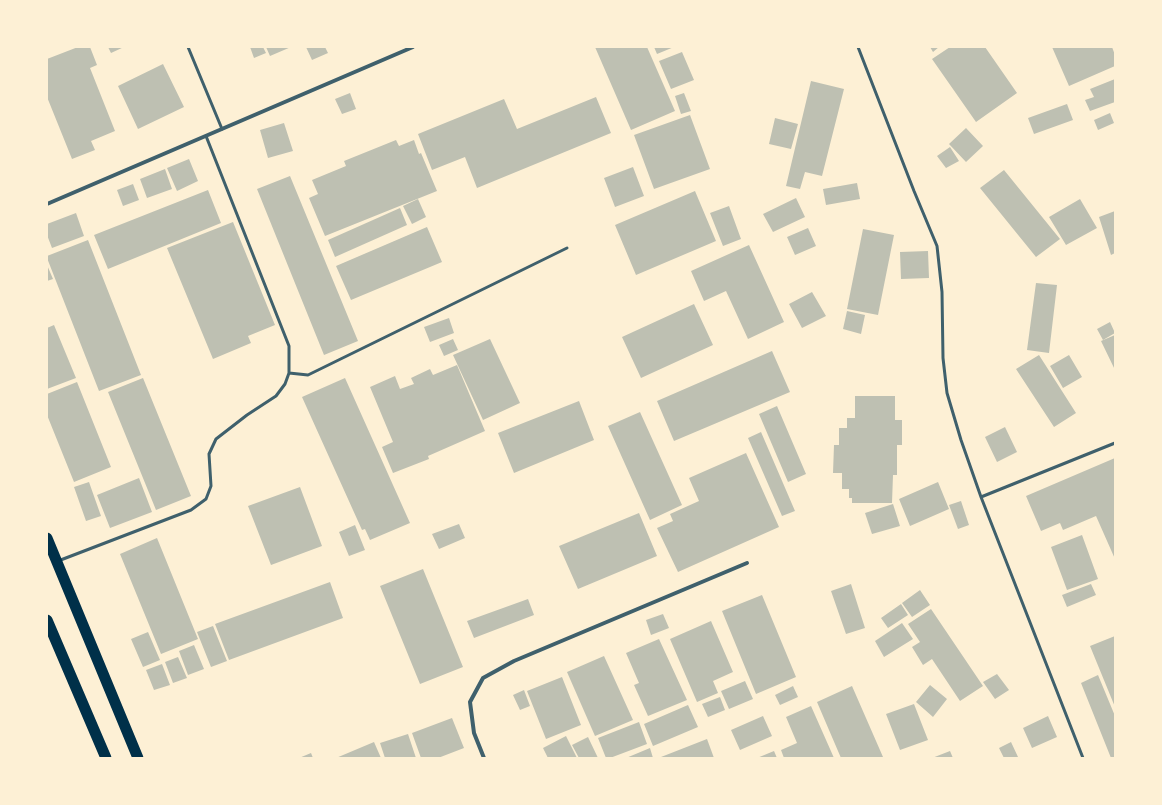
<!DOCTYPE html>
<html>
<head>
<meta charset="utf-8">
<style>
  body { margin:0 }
  #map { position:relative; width:1162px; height:805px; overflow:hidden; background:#fdf0d5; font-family:Lato,sans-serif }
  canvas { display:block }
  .frame { position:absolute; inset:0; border:48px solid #fdf0d5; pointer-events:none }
</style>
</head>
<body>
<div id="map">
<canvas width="1162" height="805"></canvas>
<div class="frame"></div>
</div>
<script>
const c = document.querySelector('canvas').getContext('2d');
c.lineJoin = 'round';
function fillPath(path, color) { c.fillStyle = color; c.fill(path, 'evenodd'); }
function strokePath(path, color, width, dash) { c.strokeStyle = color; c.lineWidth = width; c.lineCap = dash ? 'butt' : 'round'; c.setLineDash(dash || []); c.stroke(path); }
fillPath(new Path2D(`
  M78,47H90L97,65L90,68L115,131L91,141L95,150L72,159L47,97V59Z
  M108,47H124L111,53Z
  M250,47H263L266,53L254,58Z
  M266,47H291L270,56Z
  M306,47H325L328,53L312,60Z
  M595,47H647L675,111L631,130Z
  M654,47H674L657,54Z
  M930,47H939L933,52Z
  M950,47H985L1017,93L976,122L932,59Z
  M1052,47H1112L1115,55V66L1069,86Z
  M682,52L694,80L671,89L659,61Z
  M163,64L184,107L138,129L118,86Z
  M1115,79V102L1090,111L1085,100L1094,97L1090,89Z
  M811,81L844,89L822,176L805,172L800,189L786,186Z
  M350,93L356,109L342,114L335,99Z
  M684,93L691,111L681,114L675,96Z
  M596,97L611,133L477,188L465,157L432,170L418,134L504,99L517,129Z
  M1067,104L1073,120L1034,134L1028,118Z
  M1110,113L1114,123L1098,130L1094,120Z
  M690,115L710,169L654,189L634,135Z
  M775,118L798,124L791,149L769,144Z
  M284,123L293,151L268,158L260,130Z
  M966,128L983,146L966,162L949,144Z
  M396,140L399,146L414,140L419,154L421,153L437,191L325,236L309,198L318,194L312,180L346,166L344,161Z
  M950,147L959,161L946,168L937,156Z
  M189,159L198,181L177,191L167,168Z
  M633,167L644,196L615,207L604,178Z
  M165,169L172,189L147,198L140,179Z
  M1004,170L1060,239L1036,257L980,188Z
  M290,176L358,341L324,355L257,189Z
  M857,183L860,199L826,205L823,189Z
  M133,184L139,200L123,206L117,190Z
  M208,190L221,223L108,269L94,235Z
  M695,191L716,241L636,275L615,225Z
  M796,198L805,217L773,232L763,214Z
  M418,199L426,217L412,224L403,206Z
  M1080,199L1097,228L1066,245L1049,217Z
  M729,206L741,239L723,246L710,213Z
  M400,208L407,225L335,257L328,240Z
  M1115,211V253L1111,255L1099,217Z
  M76,213L84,236L52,248L47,235V224Z
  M233,222L275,325L248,336L251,343L213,359L167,248Z
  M427,227L442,262L351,300L336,266Z
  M808,228L816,246L795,255L787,237Z
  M863,229L894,235L878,315L847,309Z
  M88,240L141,375L99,391L47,258V256Z
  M749,245L784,322L748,339L726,291L704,301L691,271Z
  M928,251L929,278L901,279L900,252Z
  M47,265L53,279L47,281Z
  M1036,283L1057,285L1049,353L1027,350Z
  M812,292L826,316L802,328L789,304Z
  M694,304L713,345L641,378L622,337Z
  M847,311L865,315L861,334L843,329Z
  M449,318L454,333L430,342L424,327Z
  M1110,322L1115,333L1103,340L1097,329Z
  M54,325L76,378L47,389V328Z
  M1115,335V370L1101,341Z
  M453,339L458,350L444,356L439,345Z
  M490,339L520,403L483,420L453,355Z
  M772,351L790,392L674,441L657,401Z
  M1039,355L1076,413L1054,427L1016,369Z
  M1069,355L1082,377L1063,388L1050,366Z
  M457,365L485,431L428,456L429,459L393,473L382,447L393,442L370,387L395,376L400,389L414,384L411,378L430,369L433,375Z
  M143,378L191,496L156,510L108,392Z
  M345,378L410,523L370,540L365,529L362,530L302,397Z
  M77,382L111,467L74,482L47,415V394Z
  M855,396H895V420H902V445H897V475H893L892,503H852V498H849V489H842V473H833L834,445H839V428H847V418H855Z
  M579,401L594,440L514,473L498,433Z
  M777,406L806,474L788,482L759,414Z
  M640,412L682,505L650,520L608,426Z
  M1005,427L1017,452L997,462L985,437Z
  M761,432L795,511L782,516L748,438Z
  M746,453L779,527L678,572L657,528L673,521L670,514L699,501L689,478Z
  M1115,458V559L1096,516L1063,530L1060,523L1041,531L1026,496Z
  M139,478L152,512L110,528L97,495Z
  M89,482L101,516L86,521L74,487Z
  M938,482L949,509L910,526L899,499Z
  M300,487L322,546L271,565L248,506Z
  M961,501L969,525L958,529L949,505Z
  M893,504L900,526L872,534L865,513Z
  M639,513L657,556L578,589L559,546Z
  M459,524L465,538L439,549L432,534Z
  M355,525L365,550L349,556L339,532Z
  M1082,535L1098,579L1067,590L1051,547Z
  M157,538L198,639L161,654L120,554Z
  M423,569L463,667L420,684L380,586Z
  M330,582L343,618L229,660L215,624Z
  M851,584L865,628L846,634L831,591Z
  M1091,584L1096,595L1067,607L1062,595Z
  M920,590L930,605L912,617L902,603Z
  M762,595L796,677L756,694L722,611Z
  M528,599L534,615L474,638L467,621Z
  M901,604L908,615L888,628L881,618Z
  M931,609L983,686L960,701L932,659L923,665L912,647L920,642L908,624Z
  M663,614L669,628L651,635L646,620Z
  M711,621L733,672L713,681L718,693L697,702L670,639Z
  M902,623L913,639L884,657L875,641Z
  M213,626L227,661L211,667L197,632Z
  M148,632L160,660L143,667L131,639Z
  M1115,636V707L1090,646Z
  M659,639L687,700L648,716L634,685L639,683L626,653Z
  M194,645L204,669L188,675L179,651Z
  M604,656L633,720L595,736L567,672Z
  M178,657L187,678L173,683L165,662Z
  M162,664L170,685L154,690L146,670Z
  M997,674L1009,690L995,699L983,682Z
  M1098,675L1115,716V758H1111L1081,683Z
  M562,677L581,725L546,739L527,691Z
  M745,681L753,699L729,709L721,691Z
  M930,685L947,699L933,717L916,702Z
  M793,686L798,697L780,705L775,695Z
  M852,686L883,757L841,758L817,702Z
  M524,690L530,706L520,710L513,695Z
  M720,697L725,710L708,717L702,704Z
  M914,704L928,740L900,750L886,714Z
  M688,705L698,727L653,746L644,724Z
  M811,706L834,758H784L781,750L797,743L786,717Z
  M763,716L772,736L740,750L731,730Z
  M1048,716L1057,737L1032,748L1023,728Z
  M452,718L464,748L438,758H421L412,733Z
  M639,722L647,744L610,758H606L598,738Z
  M408,734L416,758H385L380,743Z
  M566,736L577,758H548L543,748Z
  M588,737L598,758H579L572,745Z
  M707,739L714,758H662L661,757Z
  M374,742L381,758H336Z
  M1011,742L1018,757L1015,758H1004L999,748Z
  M650,748L653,758H626Z
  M774,751L777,758H757Z
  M950,751L953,758H932Z
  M311,753L313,758H299Z`), '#bec0b2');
strokePath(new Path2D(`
  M188,47L222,129
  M858,47L914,191L937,246L942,292L943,358L947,393L961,440L981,497L1083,758
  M289,373L308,375L567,248
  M981,497L1115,443
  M58,561L191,510L206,499L211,486L209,454L216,439L247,415L276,396L285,384L289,373V346L206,136`), '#3f606c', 3);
strokePath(new Path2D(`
  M47,204L413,47
  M484,758L474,733L470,702L483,678L514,661L747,563`), '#3f606c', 4);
strokePath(new Path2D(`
  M47,538L138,758
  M47,620L106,758`), '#003049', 11);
</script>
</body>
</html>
